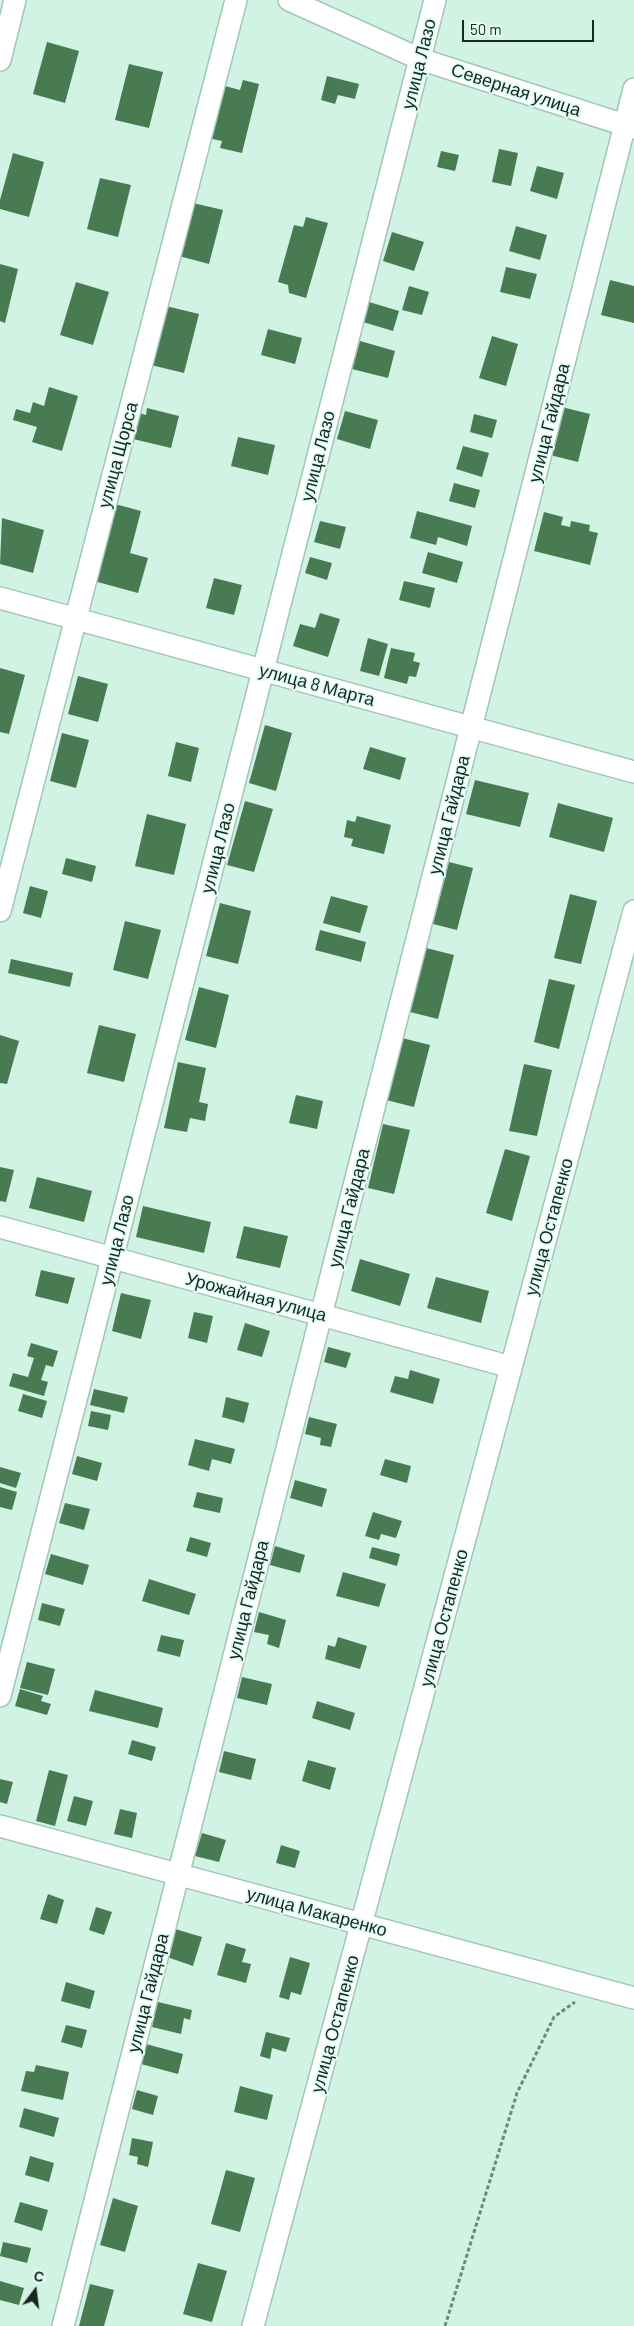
<!DOCTYPE html>
<html>
<head>
<meta charset="utf-8">
<style>
  body { margin:0 }
  #map { position:relative; width:634px; height:2326px; overflow:hidden; background:#d0f3e4; font-family:Barlow,sans-serif }
  canvas { display:block }
  .north { position:absolute; left:10px; top:2266px; width:50px; height:50px; -webkit-text-stroke:4px #e2fef3; paint-order:stroke; rotate:15deg; font-size:14px; font-weight:700; line-height:20px; text-align:center; color:#192621 }
  .north::after { content:''; display:block; margin:auto; width:18px; height:22px; background:#192621; clip-path:polygon(50% 0,100% 100%,50% 72%,0 100%) }
  .scale { position:absolute; left:462px; top:20px; width:132px; height:22px; box-sizing:border-box; border:2px solid #192621; border-top:0; padding-left:6px; font-size:15px; line-height:18px; white-space:nowrap; color:#192621; -webkit-text-stroke:4px #e2fef3; paint-order:stroke }
</style>
</head>
<body>
<div id="map">
<canvas width="634" height="2326"></canvas>
<div class="north">С</div>
<div class="scale">50 m</div>
</div>
<script>
const c = document.querySelector('canvas').getContext('2d');
c.lineJoin = 'round';
function fillPath(path, color) { c.fillStyle = color; c.fill(path, 'evenodd'); }
function strokePath(path, color, width, dash) { c.strokeStyle = color; c.lineWidth = width; c.lineCap = dash ? 'butt' : 'round'; c.setLineDash(dash || []); c.stroke(path); }
function drawText(font, color, halo, rows, align = 'center') {
  c.font = font + ' Barlow,sans-serif'; c.lineWidth = 4; c.setLineDash([]); c.textBaseline = 'middle'; c.strokeStyle = halo; c.fillStyle = color; for (const [text, x, y, turn = 0] of rows) {
    c.save(); c.translate(x, y); c.rotate((+turn || 0) * Math.PI / 180); c.textAlign = isNaN(turn) ? turn : align; if (halo) c.strokeText(text, 0, 0); c.fillText(text, 0, 0); c.restore();
  }
}
fillPath(new Path2D(`
  M47,42L79,51L65,103L33,94Z
  M129,64L163,72L149,128L115,120Z
  M327,76L359,84L355,99L338,95L335,104L321,100Z
  M243,80L259,84L242,153L220,148L222,141L212,139L225,86L240,90Z
  M499,149L518,153L511,186L492,182Z
  M441,151L459,155L455,171L437,167Z
  M13,153L44,162L29,217L0,209V200Z
  M537,166L564,173L557,199L530,191Z
  M100,178L131,185L118,237L87,229Z
  M193,203L223,210L209,264L179,256Z
  M306,217L328,223L306,298L289,293L288,285L278,282L294,225L303,227Z
  M516,226L547,235L540,260L509,251Z
  M392,232L424,242L414,271L383,261Z
  M0,264L18,269L5,323L0,321Z
  M506,267L537,274L530,299L500,292Z
  M610,280L634,286V323L601,315Z
  M76,282L109,292L93,345L60,335Z
  M409,286L429,292L422,315L402,310Z
  M369,302L399,311L393,331L363,322Z
  M166,306L199,314L184,373L151,365Z
  M268,329L302,338L295,364L261,355Z
  M492,336L518,344L506,386L479,378Z
  M360,341L395,351L388,378L352,369Z
  M49,387L78,396L62,451L32,442L37,427L13,420L16,409L30,413L33,402L44,406Z
  M562,407L590,414L578,462L550,455Z
  M147,408L179,416L171,448L133,439L139,413L146,415Z
  M345,411L378,420L370,449L337,439Z
  M474,414L497,420L492,438L470,432Z
  M238,437L275,445L268,475L231,466Z
  M463,446L489,453L482,477L456,469Z
  M454,483L480,490L475,508L449,501Z
  M115,504L141,511L130,553L148,558L138,593L94,581Z
  M417,511L472,526L467,546L438,537L436,545L410,538Z
  M544,512L563,517L561,525L570,527L571,521L590,525L589,531L598,533L590,565L534,551Z
  M2,518L44,530L33,573L0,564Z
  M320,521L346,527L340,549L314,542Z
  M428,552L463,562L457,583L422,573Z
  M310,557L332,563L327,580L305,573Z
  M214,578L242,585L234,615L206,608Z
  M404,581L435,588L430,608L399,600Z
  M320,613L340,619L328,657L293,646L300,624L315,628Z
  M368,638L388,644L379,676L360,671Z
  M391,648L415,653L413,661L420,663L416,677L409,676L407,684L384,678Z
  M0,668L25,675L9,734L0,732Z
  M78,676L108,684L98,722L68,714Z
  M265,725L292,733L276,791L249,783Z
  M62,733L89,740L76,788L50,781Z
  M176,742L199,748L191,782L168,776Z
  M370,747L406,758L400,780L363,769Z
  M475,780L529,793L520,827L466,814Z
  M245,801L273,809L254,872L227,865Z
  M558,803L613,818L604,852L549,837Z
  M147,814L186,824L174,875L135,866Z
  M357,816L391,825L384,854L351,846L353,839L344,837L347,820L355,822Z
  M66,858L96,866L92,882L62,874Z
  M449,862L473,868L457,930L433,924Z
  M30,886L48,891L41,918L23,913Z
  M570,894L597,901L581,964L554,958Z
  M331,896L368,906L360,933L323,923Z
  M220,903L251,911L238,964L206,956Z
  M125,921L161,930L148,979L113,970Z
  M320,930L366,942L361,962L315,950Z
  M426,948L454,955L438,1019L410,1012Z
  M11,959L73,973L70,987L8,973Z
  M549,979L575,985L559,1049L534,1042Z
  M199,987L229,995L216,1048L185,1040Z
  M99,1025L136,1034L124,1082L87,1073Z
  M0,1035L19,1041L7,1084L0,1083Z
  M402,1038L430,1045L414,1107L386,1100Z
  M178,1062L206,1068L199,1102L208,1104L205,1121L190,1118L187,1132L164,1128Z
  M524,1064L552,1070L537,1136L509,1131Z
  M296,1095L323,1101L317,1129L289,1123Z
  M383,1124L410,1130L394,1194L368,1188Z
  M505,1149L530,1156L512,1221L486,1213Z
  M0,1167L14,1170L6,1202L0,1201Z
  M37,1177L92,1191L84,1222L29,1208Z
  M143,1206L211,1222L204,1253L136,1237Z
  M244,1226L288,1236L280,1268L236,1258Z
  M360,1259L410,1274L400,1306L351,1291Z
  M41,1270L75,1278L68,1304L35,1296Z
  M436,1277L489,1291L481,1323L427,1308Z
  M121,1293L151,1300L141,1339L112,1331Z
  M194,1312L213,1316L207,1343L188,1338Z
  M245,1323L270,1331L262,1357L237,1350Z
  M31,1343L58,1351L53,1367L46,1365L41,1380L48,1382L44,1396L9,1386L13,1373L28,1377L34,1358L27,1356Z
  M328,1347L351,1353L346,1368L324,1362Z
  M410,1370L440,1379L433,1404L390,1392L395,1376L408,1379Z
  M94,1389L128,1397L124,1413L90,1405Z
  M23,1394L47,1401L42,1418L18,1411Z
  M226,1397L249,1403L244,1423L222,1417Z
  M91,1411L111,1415L108,1430L88,1426Z
  M309,1417L337,1424L331,1447L320,1445L321,1438L305,1434Z
  M195,1439L235,1449L231,1464L212,1459L209,1471L188,1465Z
  M77,1456L102,1463L97,1481L72,1474Z
  M385,1459L411,1466L407,1483L380,1475Z
  M0,1467L21,1473L16,1488L0,1483Z
  M295,1480L327,1489L322,1507L290,1498Z
  M0,1487L17,1492L12,1510L0,1507Z
  M197,1492L223,1498L220,1513L193,1507Z
  M65,1503L90,1509L84,1530L59,1523Z
  M373,1512L402,1521L396,1538L381,1534L379,1540L365,1536Z
  M190,1537L211,1543L207,1557L186,1551Z
  M275,1546L305,1555L300,1573L270,1565Z
  M372,1547L400,1554L397,1566L369,1558Z
  M51,1554L89,1565L83,1585L45,1574Z
  M343,1572L386,1584L379,1607L336,1596Z
  M149,1579L196,1594L189,1615L142,1601Z
  M42,1603L65,1609L60,1626L38,1620Z
  M259,1612L286,1620L279,1648L267,1644L269,1635L254,1632Z
  M161,1635L184,1640L180,1657L157,1651Z
  M338,1637L367,1646L360,1669L325,1659L328,1645L335,1647Z
  M27,1662L55,1669L48,1695L20,1688Z
  M242,1677L272,1684L267,1705L237,1698Z
  M20,1689L43,1696L41,1701L51,1704L47,1715L15,1706Z
  M95,1690L163,1708L158,1728L89,1711Z
  M317,1701L355,1713L350,1730L312,1718Z
  M132,1740L156,1747L152,1761L128,1754Z
  M224,1751L256,1759L251,1780L219,1772Z
  M308,1760L336,1768L330,1790L302,1781Z
  M49,1770L68,1775L55,1826L36,1821Z
  M0,1779L13,1782L7,1804L0,1802Z
  M74,1796L93,1801L86,1826L67,1821Z
  M120,1809L137,1813L132,1838L114,1834Z
  M202,1833L226,1840L219,1862L195,1856Z
  M281,1845L300,1851L295,1868L276,1863Z
  M48,1894L64,1900L57,1924L40,1919Z
  M96,1907L112,1912L104,1935L89,1930Z
  M175,1929L202,1937L193,1966L167,1957Z
  M226,1943L246,1949L242,1962L251,1964L246,1983L217,1975Z
  M290,1957L310,1963L301,1995L291,1992L289,2000L279,1997Z
  M66,1982L95,1991L90,2009L61,2001Z
  M158,2002L192,2010L190,2020L184,2018L181,2034L152,2027Z
  M66,2025L87,2030L82,2048L61,2042Z
  M266,2032L290,2038L286,2052L272,2048L270,2059L260,2056Z
  M146,2044L183,2054L178,2074L141,2064Z
  M36,2065L69,2072L63,2100L21,2091L26,2071L34,2072Z
  M240,2086L273,2095L267,2120L234,2112Z
  M137,2090L158,2096L153,2115L132,2109Z
  M24,2108L59,2118L54,2137L19,2127Z
  M132,2138L153,2142L148,2167L137,2164L138,2157L129,2155Z
  M30,2156L54,2163L49,2182L25,2175Z
  M226,2170L255,2178L240,2232L211,2224Z
  M113,2198L138,2206L125,2252L100,2245Z
  M20,2202L48,2210L42,2231L14,2222Z
  M3,2242L31,2248L27,2263L0,2256Z
  M198,2263L227,2271L212,2322L183,2314Z
  M0,2281L24,2288L19,2305L0,2300Z
  M90,2284L114,2290L104,2326H79Z`), '#497b53');
const minor = new Path2D(`
  M289,0L420,59L634,128
  M0,60L15,0
  M0,598L634,772
  M0,911L236,0
  M0,1227L511,1367
  M0,1696L435,0
  M0,1826L634,1998
  M63,2326L634,89
  M253,2326L634,911`);
strokePath(minor, '#a3c5b8', 24);
strokePath(new Path2D(`
  M445,2326L517,2093L554,2017L575,2002`), '#6f877d', 3, [4, 2.5]);
strokePath(minor, '#fff', 21);
drawText('18px', '#192621', '#e2fef3', [
  ["улица Лазо",419,64,-76],
  ["Северная улица",516,90,18],
  ["улица Гайдара",549,423,-76],
  ["улица Щорса",118,455,-75],
  ["улица Лазо",318,456,-76],
  ["улица 8 Марта",317,685,15],
  ["улица Гайдара",449,815,-76],
  ["улица Лазо",218,848,-76],
  ["улица Гайдара",349,1208,-76],
  ["улица Остапенко",549,1227,-75],
  ["улица Лазо",117,1240,-76],
  ["Урожайная улица",256,1297,15],
  ["улица Гайдара",248,1600,-76],
  ["улица Остапенко",444,1618,-75],
  ["улица Макаренко",317,1912,15],
  ["улица Гайдара",148,1993,-76],
  ["улица Остапенко",335,2024,-75]
]);
</script>
</body>
</html>
